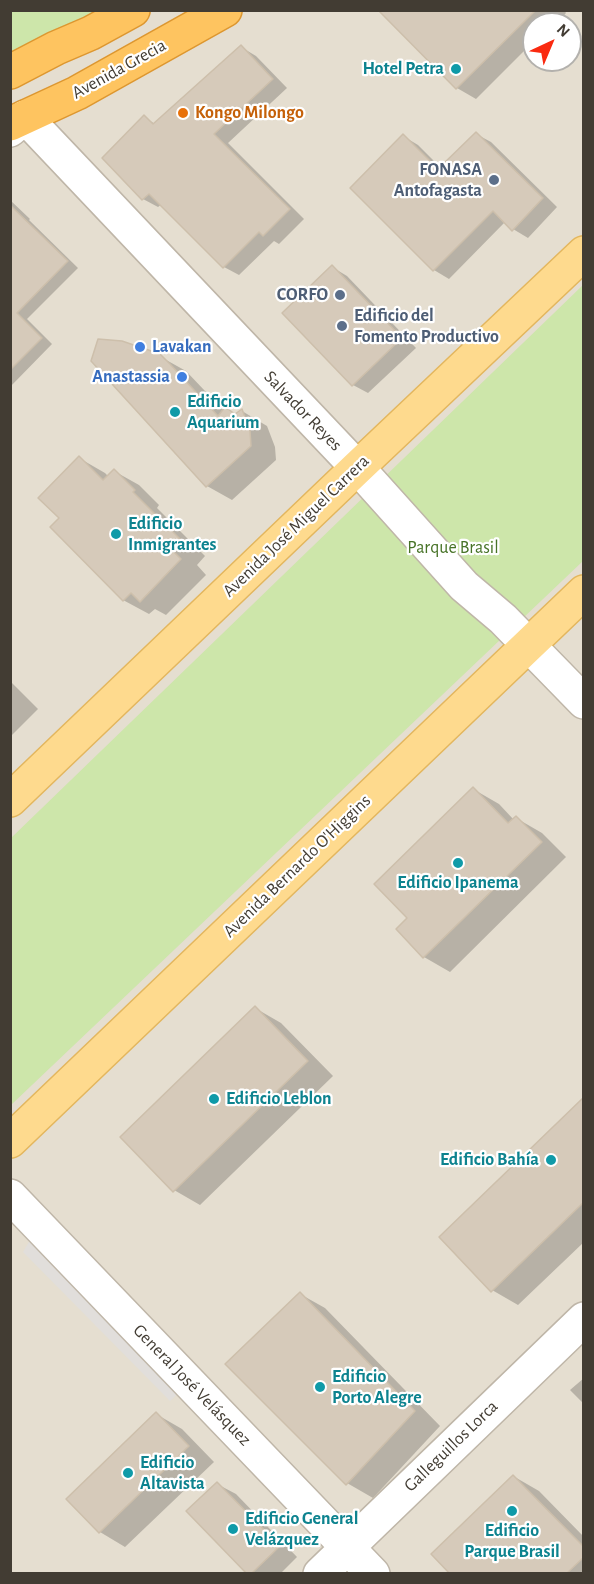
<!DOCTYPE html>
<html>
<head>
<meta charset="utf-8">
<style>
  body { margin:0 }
  #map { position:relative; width:594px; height:1584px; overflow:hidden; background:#f1ece2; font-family:"Alegreya Sans",sans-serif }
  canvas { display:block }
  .frame { position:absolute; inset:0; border:12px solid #423c33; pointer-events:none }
  .north { position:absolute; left:522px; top:12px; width:60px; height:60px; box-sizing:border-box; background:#fff; border:2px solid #b3b1ad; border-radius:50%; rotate:44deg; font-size:16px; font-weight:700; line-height:24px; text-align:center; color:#423c33 }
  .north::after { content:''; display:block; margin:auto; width:21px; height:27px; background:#fa2a10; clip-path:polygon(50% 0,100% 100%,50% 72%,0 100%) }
</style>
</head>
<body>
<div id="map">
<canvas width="594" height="1584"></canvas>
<div class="frame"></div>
<div class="north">N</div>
</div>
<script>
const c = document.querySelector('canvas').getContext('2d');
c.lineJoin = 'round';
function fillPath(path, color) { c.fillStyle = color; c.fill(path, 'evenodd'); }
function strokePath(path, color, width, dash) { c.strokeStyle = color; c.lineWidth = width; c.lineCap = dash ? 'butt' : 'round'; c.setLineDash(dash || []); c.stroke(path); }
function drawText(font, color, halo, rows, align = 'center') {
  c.font = font + ' "Alegreya Sans",sans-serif'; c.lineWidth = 4.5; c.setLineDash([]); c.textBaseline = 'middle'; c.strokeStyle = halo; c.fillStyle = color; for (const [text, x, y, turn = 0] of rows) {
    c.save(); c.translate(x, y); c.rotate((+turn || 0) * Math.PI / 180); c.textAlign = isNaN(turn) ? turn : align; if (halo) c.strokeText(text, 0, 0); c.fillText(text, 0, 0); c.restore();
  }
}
fillPath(new Path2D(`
  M102,11H583V1573L11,1574V59ZM534,24H570V60H534Z`), '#e5ded0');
fillPath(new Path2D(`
  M11,11H102L11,59Z
  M583,285V561L11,1105V838Z`), '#cde6aa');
fillPath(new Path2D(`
  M33,1235L183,1389L170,1401L23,1252Z`), '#e1dedb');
fillPath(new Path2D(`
  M387,10H564L566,13L556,24H534V46L530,45L476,99L457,88Z
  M241,47L256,56L287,88L228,143L304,219L279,244L274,241L239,275L224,267L162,204L158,207L143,199L144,117L155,124Z
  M476,134L491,142L557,207L528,238L513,229L505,222L449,279L434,270L352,188L403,136L418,145L441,168Z
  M10,200L30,219L29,220L78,268L27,319L52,344L10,387Z
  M332,267L347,276L416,348L368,393L353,385L285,313Z
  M159,356L186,371L224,411L237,415L242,411L267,426L275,447L276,460L232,500L207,486Z
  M79,458L105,473L108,476L114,471L139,485L159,505L157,508L205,556L197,565L206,575L166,615L155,609L149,614L123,600L61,518Z
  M10,681L38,709L10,737Z
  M473,789L499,804L514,820L516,818L542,833L566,857L450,972L424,957L398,929L409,918Z
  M255,1008L281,1023L333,1076L200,1205L174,1190Z
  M584,1114V1242L518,1305L492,1290Z
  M300,1294L325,1308L440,1426L373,1498L347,1483Z
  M584,1378V1404L570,1390Z
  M156,1414L182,1429L214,1462L125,1547L100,1532Z
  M513,1476L539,1491L584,1537V1574H452Z
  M217,1484L236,1494L297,1557L280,1574H249Z`), '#0003');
const building = new Path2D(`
  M378,10H536L456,89Z
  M241,45L273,79L214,134L290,209L263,236L259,232L223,268L149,194L142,200L102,158L144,115L153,124Z
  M476,132L543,198L512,231L493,211L433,271L350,188L403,134L438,169Z
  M10,205L68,261L17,313L42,338L10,370Z
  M332,265L402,338L352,386L282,313Z
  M98,339L122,341L160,354L170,364L218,416L225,407L235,414L242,409L250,431L251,446L206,487L91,361Z
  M79,456L103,480L114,469L135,490L133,492L181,540L172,550L181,559L140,602L131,593L123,601L50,527L59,518L38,498Z
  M473,787L508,823L516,816L542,842L423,958L396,929L407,918L374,884Z
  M255,1006L308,1061L173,1192L120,1137Z
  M584,1097V1202L491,1292L439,1237Z
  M300,1292L415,1411L346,1485L225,1364Z
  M156,1412L189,1446L99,1533L66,1499Z
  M513,1475L584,1547V1557L566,1574H450L431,1554Z
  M217,1482L280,1546L251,1574H247L186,1511Z`);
fillPath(building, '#d6caba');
strokePath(building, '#cdbfab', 1.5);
const minor = new Path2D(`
  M10,130L25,117L367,478L464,586L503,619L584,702
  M10,1196L373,1574
  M320,1574L584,1319`);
const major = new Path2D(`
  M10,800L357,468L584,253
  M10,1141L584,592`);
const highway = new Path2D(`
  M10,72L56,48L91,33L133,10
  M10,124L77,93L225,10`);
strokePath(minor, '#bfb6a8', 36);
strokePath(major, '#e3b65e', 36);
strokePath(highway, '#dd9730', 36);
strokePath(minor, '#fff', 33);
strokePath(major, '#feda8e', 33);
strokePath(highway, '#fec460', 33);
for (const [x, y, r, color] of [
  [456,69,6,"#0f9aa8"],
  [183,113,6,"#e8710a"],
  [494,180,6,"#5c6f8a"],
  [340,295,6,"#5c6f8a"],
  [342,326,6,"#5c6f8a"],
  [140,347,6,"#3f7fe0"],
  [182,377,6,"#3f7fe0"],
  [175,412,6,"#0f9aa8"],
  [116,534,6,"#0f9aa8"],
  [458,863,6,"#0f9aa8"],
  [214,1099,6,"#0f9aa8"],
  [551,1160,6,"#0f9aa8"],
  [320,1387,6,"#0f9aa8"],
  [128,1473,6,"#0f9aa8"],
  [512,1511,6,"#0f9aa8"],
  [233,1529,6,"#0f9aa8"]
]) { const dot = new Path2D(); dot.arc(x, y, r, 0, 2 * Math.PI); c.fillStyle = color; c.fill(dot); strokePath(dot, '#fff', 2); }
drawText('18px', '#423c33', '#fff', [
  ["Avenida Grecia",119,69,-29],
  ["Salvador Reyes",303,411,46],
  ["Avenida José Miguel Carrera",296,526,-44],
  ["Avenida Bernardo O'Higgins",297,866,-44],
  ["General José Velásquez",192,1385,46],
  ["Galleguillos Lorca",451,1446,-44]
]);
drawText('bold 18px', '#0d838f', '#fff', [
  ["Hotel Petra",444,69,"right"],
  ["Edificio",187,402],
  ["Aquarium",187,423],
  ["Edificio",128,524],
  ["Inmigrantes",128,545],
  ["Edificio Ipanema",458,883,"center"],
  ["Edificio Leblon",226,1099],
  ["Edificio Bahía",539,1160,"right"],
  ["Edificio",332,1377],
  ["Porto Alegre",332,1398],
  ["Edificio",140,1463],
  ["Altavista",140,1484],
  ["Edificio General",245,1519],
  ["Velázquez",245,1540],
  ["Edificio",512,1531,"center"],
  ["Parque Brasil",512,1552,"center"]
], 'left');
drawText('bold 18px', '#c56008', '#fff', [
  ["Kongo Milongo",195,113]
], 'left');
drawText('bold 18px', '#4e5e75', '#fff', [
  ["FONASA",482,170],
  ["Antofagasta",482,191],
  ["CORFO",328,295],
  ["Edificio del",354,316,"left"],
  ["Fomento Productivo",354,337,"left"]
], 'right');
drawText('bold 18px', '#366cbe', '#fff', [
  ["Lavakan",152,347],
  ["Anastassia",170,377,"right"]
], 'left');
drawText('18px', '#477327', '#fff', [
  ["Parque Brasil",453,548]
]);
</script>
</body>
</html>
